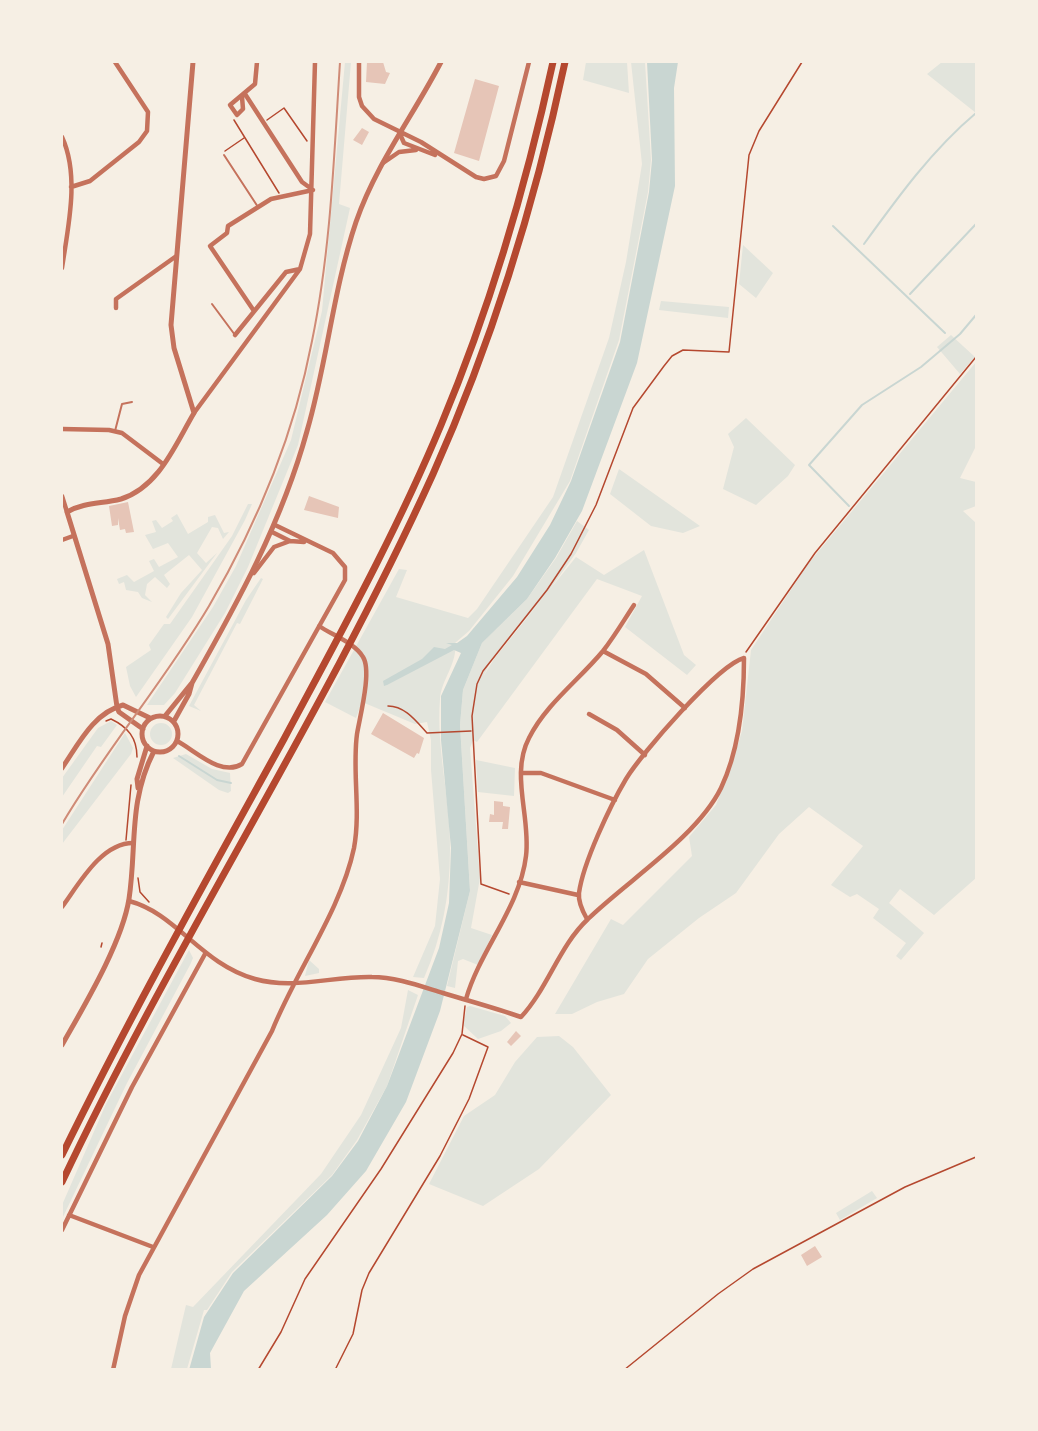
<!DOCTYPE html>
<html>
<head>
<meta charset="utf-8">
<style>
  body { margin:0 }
  #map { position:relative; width:1038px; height:1431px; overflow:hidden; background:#f6efe4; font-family:Rubik,sans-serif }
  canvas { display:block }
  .frame { position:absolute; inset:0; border:63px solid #f6efe4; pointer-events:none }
</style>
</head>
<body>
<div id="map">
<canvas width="1038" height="1431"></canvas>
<div class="frame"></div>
</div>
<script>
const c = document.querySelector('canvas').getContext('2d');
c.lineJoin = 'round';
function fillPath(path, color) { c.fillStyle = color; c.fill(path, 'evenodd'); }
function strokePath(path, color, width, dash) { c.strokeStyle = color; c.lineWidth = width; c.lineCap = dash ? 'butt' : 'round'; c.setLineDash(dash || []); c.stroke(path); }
fillPath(new Path2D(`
  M345,62H351L339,204L350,208L298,445L248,567L225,613L175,693L164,705H147L213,607L236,566L291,440L322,311Z
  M586,62H627L629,93L583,80Z
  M631,62H645L651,160L648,192L619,340L570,481L513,576L469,631L455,643C458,663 441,680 440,699C436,750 451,800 450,850C450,895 442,937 424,978L413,977L435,926L440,879L431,770V740L427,722L415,724L362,702L356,718L325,702L399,569L407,570L396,597L468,618L477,609L553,497L609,338L626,262L642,164Z
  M942,62H976V113L927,74Z
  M743,245L773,273L756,298L739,284Z
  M661,301L729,307L728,318L659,310Z
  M951,335L975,357L960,374L937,347Z
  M976,362V446L960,478L976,482V506L963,511L976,523V878L934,915L900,889L889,903L924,933L901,960L896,956L906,943L873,918L879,909L857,894L850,897L831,885L863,846L809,807L779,834L736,893L699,918L648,959L624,994L597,1002L572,1014H555L611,919L623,925L692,856L689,837L716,805L733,760L742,731L751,650L808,564Z
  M746,418L795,465L788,476L756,505L723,489L734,447L728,434Z
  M619,469L700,526L683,533L651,526L610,494Z
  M248,504H252L245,520L192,617L136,697L130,686L126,667L151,650L149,645L164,624H170L232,536Z
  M177,514L188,534L208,522V517L215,515L224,533L229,532L223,539L218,528L212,527L197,553L206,563L217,553L168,619L166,617L181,593L202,570L189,555L164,575L170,584L167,588L155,577L147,584L145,595L152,602L142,598L138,592L126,590L124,582L119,584L117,579L127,575L134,582L154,571L149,561L154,559L159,567L178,557L168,543L153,549L145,535L156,532L152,521L156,520L162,528L173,521L171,518Z
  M577,521L589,530L576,553L548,592L492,659L483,677L494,659L576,557L604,575L644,550L684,655L696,665L687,675L625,627L642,596L597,579L477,742L473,740L470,748L480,878L471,928L492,935L478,965L463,959L458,961L455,988L447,986L470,891L460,725L463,690L482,643L527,599L556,558Z
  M261,578L263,579L240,624L237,623L194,705L201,711L189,706L246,600Z
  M111,721L117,725L101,747L97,746L62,797V778L98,728Z
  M150 734a11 11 0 1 1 22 0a11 11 0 1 1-22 0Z
  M125,733L133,748L131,754L62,844V830Z
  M186,754L212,769L230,773L231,791L228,793L219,790L173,758Z
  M476,760L515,768L514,796L478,792Z
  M189,950L193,958L190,965L127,1083L62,1219V1205L106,1104Z
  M309,960L319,969V973L305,976Z
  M408,990L418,995L387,1086L357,1140L332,1175L232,1272L207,1310H204L187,1369H171L186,1305L193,1307L321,1174L361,1115L401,1028Z
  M470,1006L505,1016L511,1023L501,1031L478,1039L463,1025L467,1007Z
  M559,1036L573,1047L611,1095L539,1169L483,1206L429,1184L464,1116L495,1095L515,1062L537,1037Z
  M872,1191L877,1198L840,1220L836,1213Z`), '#e2e4dc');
fillPath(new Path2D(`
  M647,62H678L674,88L675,186L637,363L582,511L555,558L527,599L482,643L463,690L460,725L470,891L440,1011L406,1102L366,1171L327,1215L244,1291L210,1353L211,1369L189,1370L204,1317L233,1273L332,1176L358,1141L387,1086L439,948L449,903L451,848L441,740V696L461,653L454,650L387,685L384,686L383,681L422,659L434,647L445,649L452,645L446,643H457L467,636L517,577L550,525L571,481L620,342L649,192L652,160Z`), '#c9d6d2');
strokePath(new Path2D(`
  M833,226L945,333
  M864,244C898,197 932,150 976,113
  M910,294L976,224
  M849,506L809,465L862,405L921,367L960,334L976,315
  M179,756L217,780L231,783`), '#c9d6d2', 2);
fillPath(new Path2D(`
  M367,62H383L386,72L390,73L385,84L366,82Z
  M475,79L499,86L479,161L454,153Z
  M362,128L369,132L362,145L353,140Z
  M309,496L339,507L338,518L304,510Z
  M128,502L134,532L126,533L125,529L120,530L118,518V525L112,526L109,506Z
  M383,713L424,738L419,754L417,753L414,758L371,734Z
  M494,801L503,802V806L510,807L508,829H502L503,822H489L490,814L494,815Z
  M516,1031L521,1036L511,1046L507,1042Z
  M815,1246L822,1257L807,1266L801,1255Z`), '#e6c5b7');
strokePath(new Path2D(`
  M234,120L279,193
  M267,120L284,108L307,141
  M225,151L244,138
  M746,652L815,553L976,357
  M388,706C405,706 416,721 427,733L471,731
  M106,721L111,719C128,727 137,738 137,757
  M126,840L131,785
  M138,878L140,892L149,902
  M509,894L481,884L472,716L477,684L483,671L547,590L571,554L596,505L633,408L664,366L672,356L683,350L729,352L749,155L759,131L802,62
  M101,947L102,943
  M258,1370L281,1332L305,1279L381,1169L453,1053L462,1034L465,1006
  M335,1370L353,1334L362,1290L369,1273L440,1156L469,1099L488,1047L463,1035
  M624,1370L718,1294L753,1269L905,1187L976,1157`), '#b5482f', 1.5);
strokePath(new Path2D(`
  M224,155L258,207
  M212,304L235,335
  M115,431L122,404L132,402`), '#c5725c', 2);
strokePath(new Path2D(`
  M359,62V97L362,106L374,119L421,142L476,177L484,179L496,176L504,161L529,62
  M245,94L302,182L313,190
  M242,97L243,109L237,115L230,105L255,84L257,62
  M399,132L404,143L435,155
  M62,137C80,176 68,227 62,268
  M383,163L399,152L416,150
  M71,187L90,181L139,142L147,131L148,112L115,62
  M116,308V299L175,257
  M254,311L210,246L227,233L228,226L271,199L313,190
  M235,335L286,272L300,269
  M194,413L300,269L310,234L315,62
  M62,429L109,430L122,433L163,464
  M62,496L67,512
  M272,532L290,541L304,542
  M62,540L73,536
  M254,573L274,547L290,541
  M603,651L646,674L685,708
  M589,714L617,730L645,755
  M177,741C196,751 221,777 242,764L345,580V567L333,553L275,525
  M522,773H541L615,800
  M519,882L578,895
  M129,901C176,913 201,964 255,979C294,990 332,976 372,977C396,977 420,986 443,993C469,1001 495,1008 521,1017C548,988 559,946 588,919C627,881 697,837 721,788C739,750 744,700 744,658C718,665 641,754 626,779C610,806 583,863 579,893C578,902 583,912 587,919
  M62,907C79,884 101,843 133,843
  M466,999C480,950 520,907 526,856C531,818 510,774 529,738C546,704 579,680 603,651C614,637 624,620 634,605
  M69,1215L153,1247
  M62,1230L132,1087L205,954
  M113,1370L125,1316L139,1275L272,1031C296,971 341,910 354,848C361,810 352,771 357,734C360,716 372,671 363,657C355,643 332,635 319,626`), '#c5725c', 4.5);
strokePath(new Path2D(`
  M117,707L108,644L67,512C84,502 102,504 121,499C159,487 175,445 194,413L174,348L171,325L193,62
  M117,707L119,712L143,729
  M142 734a18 18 0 1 1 36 0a18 18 0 1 1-36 0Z
  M165,716L191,684
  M174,721L189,694L192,683C238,602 282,522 307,431C327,363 333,290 356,222C376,164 413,116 441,62
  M62,768C78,745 93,713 123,705L150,718
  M138,788L137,779L147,746
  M62,1045C84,1006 122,943 129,899C137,846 128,802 154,751`), '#c5725c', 5);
strokePath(new Path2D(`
  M62,1155C131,1014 208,877 284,739C339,636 396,533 441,425C490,308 526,186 553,62
  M62,1182C176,941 323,717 433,474C492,342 535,203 565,62`), '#b5482f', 7);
strokePath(new Path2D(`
  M62,824C106,749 164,682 209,606C257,524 294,435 312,341C331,249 334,155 340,62`), '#cf8b77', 2);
</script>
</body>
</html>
